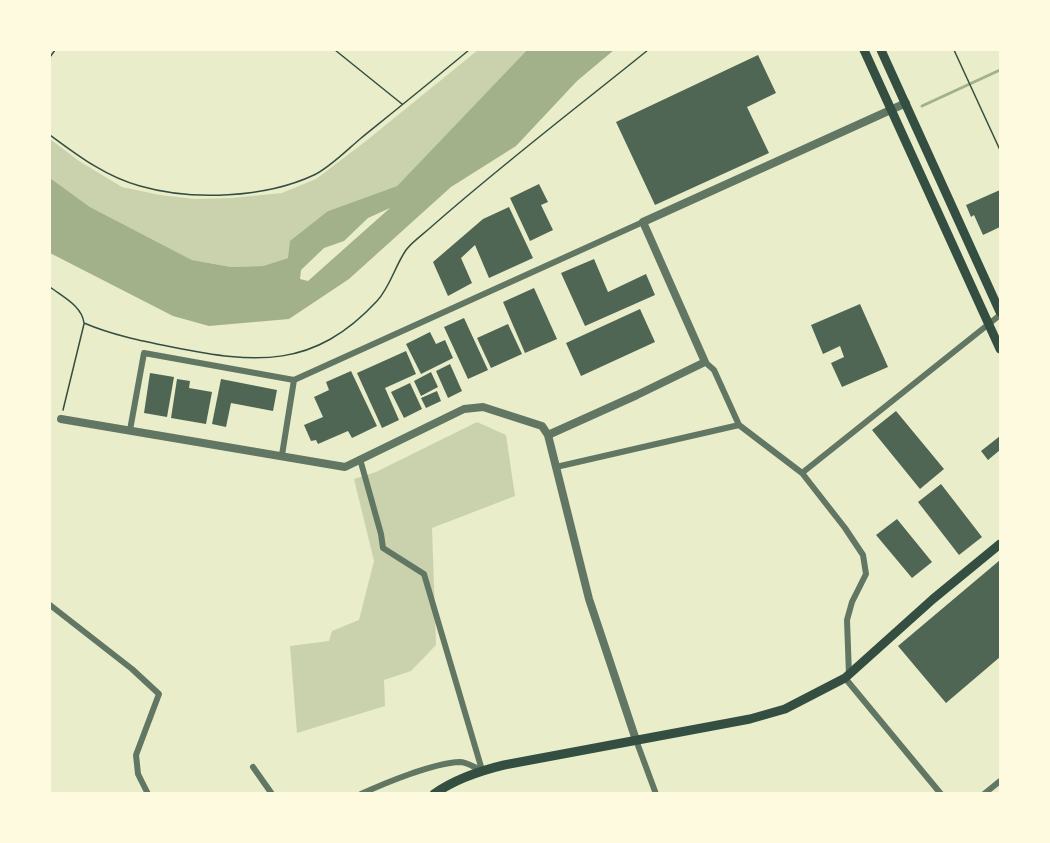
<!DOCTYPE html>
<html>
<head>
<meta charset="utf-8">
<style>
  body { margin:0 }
  #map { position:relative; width:1050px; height:843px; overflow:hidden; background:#e9edc9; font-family:"PT Sans",sans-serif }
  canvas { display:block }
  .frame { position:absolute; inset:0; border:51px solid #fefae0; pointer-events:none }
</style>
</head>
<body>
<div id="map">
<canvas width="1050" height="843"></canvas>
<div class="frame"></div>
</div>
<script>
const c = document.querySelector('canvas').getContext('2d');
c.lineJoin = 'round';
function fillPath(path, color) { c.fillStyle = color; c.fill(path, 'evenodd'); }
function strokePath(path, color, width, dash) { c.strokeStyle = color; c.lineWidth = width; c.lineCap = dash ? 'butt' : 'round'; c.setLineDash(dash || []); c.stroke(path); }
fillPath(new Path2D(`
  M478,50H527L397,186L328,211L288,258L263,266L231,267L192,260L90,207L50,178V139L79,161L122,187L160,195L195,199L231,198L282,193L316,179L366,141Z
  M477,422L506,435L515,496L432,528L436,645L411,671L384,680L385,706L297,733L290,646L329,641L332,631L359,620L374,561L354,479L376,472Z`), '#cad2ad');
fillPath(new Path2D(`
  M527,50H614L577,81L516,146L451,187L349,279L289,319L209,326L173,316L50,253V178L90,207L192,260L231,267L263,266L288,258L290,241L328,211L397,186ZM390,208L308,281L300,279L301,270L324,248L344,241L368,218Z`), '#a3b18a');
strokePath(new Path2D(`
  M922,106L1000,70`), '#a3b18a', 3);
fillPath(new Path2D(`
  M758,55L776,93L747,107L769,153L655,205L616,122Z
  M539,184L548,202L541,205L553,230L530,241L510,198Z
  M1000,190V227L983,235L974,215L971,217L966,205Z
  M509,207L533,258L489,278L475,245L461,258L472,283L448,296L433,262L483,219Z
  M594,259L608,292L646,274L655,295L585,326L561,273Z
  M534,288L557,339L525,353L503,302Z
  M860,304L888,367L842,387L831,363L844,357L840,346L823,354L811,325Z
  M640,309L655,342L581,376L566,343Z
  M464,318L488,370L468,379L444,327Z
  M508,324L522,354L491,368L477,338Z
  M430,332L436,344L445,340L453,358L421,374L406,344Z
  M406,351L416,374L385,388L399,420L382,428L357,373Z
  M450,364L462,391L448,398L436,371Z
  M351,371L377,426L352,438L348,431L318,444L316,440L311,441L304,425L323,417L314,397L329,390L326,382Z
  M431,372L438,387L421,396L414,381Z
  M150,373L174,377L167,417L144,413Z
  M177,379L190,381L189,388L212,392L206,424L171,418Z
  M221,379L277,390L273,411L231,403L226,427L212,424Z
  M410,383L422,409L404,418L391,392Z
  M437,391L441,401L426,408L421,398Z
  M896,411L944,469L920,489L872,430Z
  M1000,436V450L988,460L981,451Z
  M941,484L982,537L959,555L918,502Z
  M897,519L932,562L912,578L876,535Z
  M1000,560V657L946,703L898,646Z`), '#4f6655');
strokePath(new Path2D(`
  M335,50L402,104
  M954,50L1000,150
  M50,57L55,50
  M50,135C77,155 106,177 140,186C192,201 265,198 314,175C329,168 347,150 360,139C397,109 433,80 469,50
  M50,287C63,297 82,306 84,323C112,335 142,341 172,347C256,364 314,369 377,301C390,287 395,266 406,250C412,242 422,235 430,228C500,166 575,109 648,50
  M63,410L84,324`), '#344e41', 1.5);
strokePath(new Path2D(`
  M705,362L714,370L739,425L802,473L845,528L863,555L866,574L852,602L847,620L849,675
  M130,430L144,353L294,380
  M282,455L294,380L643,222
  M360,459L381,534L383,548L424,574L482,770
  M556,467L739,425
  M802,473L1000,315
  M50,605L132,669L159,694L136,755L138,774L148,794
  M845,678L941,794
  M636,740L656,794
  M253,767L272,794
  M361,794C385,783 433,763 460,762C467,762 475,768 482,770
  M984,794L1000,781`), '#617663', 6);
strokePath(new Path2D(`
  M61,419L345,467L464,409L483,407L542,426L548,435L589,599L636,740
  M548,435L637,395L705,362L643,222L906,103`), '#617663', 8);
strokePath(new Path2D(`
  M434,794C455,779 479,771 504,765L750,719L785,709L845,678L933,599L1000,544`), '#344e41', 9);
strokePath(new Path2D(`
  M864,50L1000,349
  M881,50L1000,312`), '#344e41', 9);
</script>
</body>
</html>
